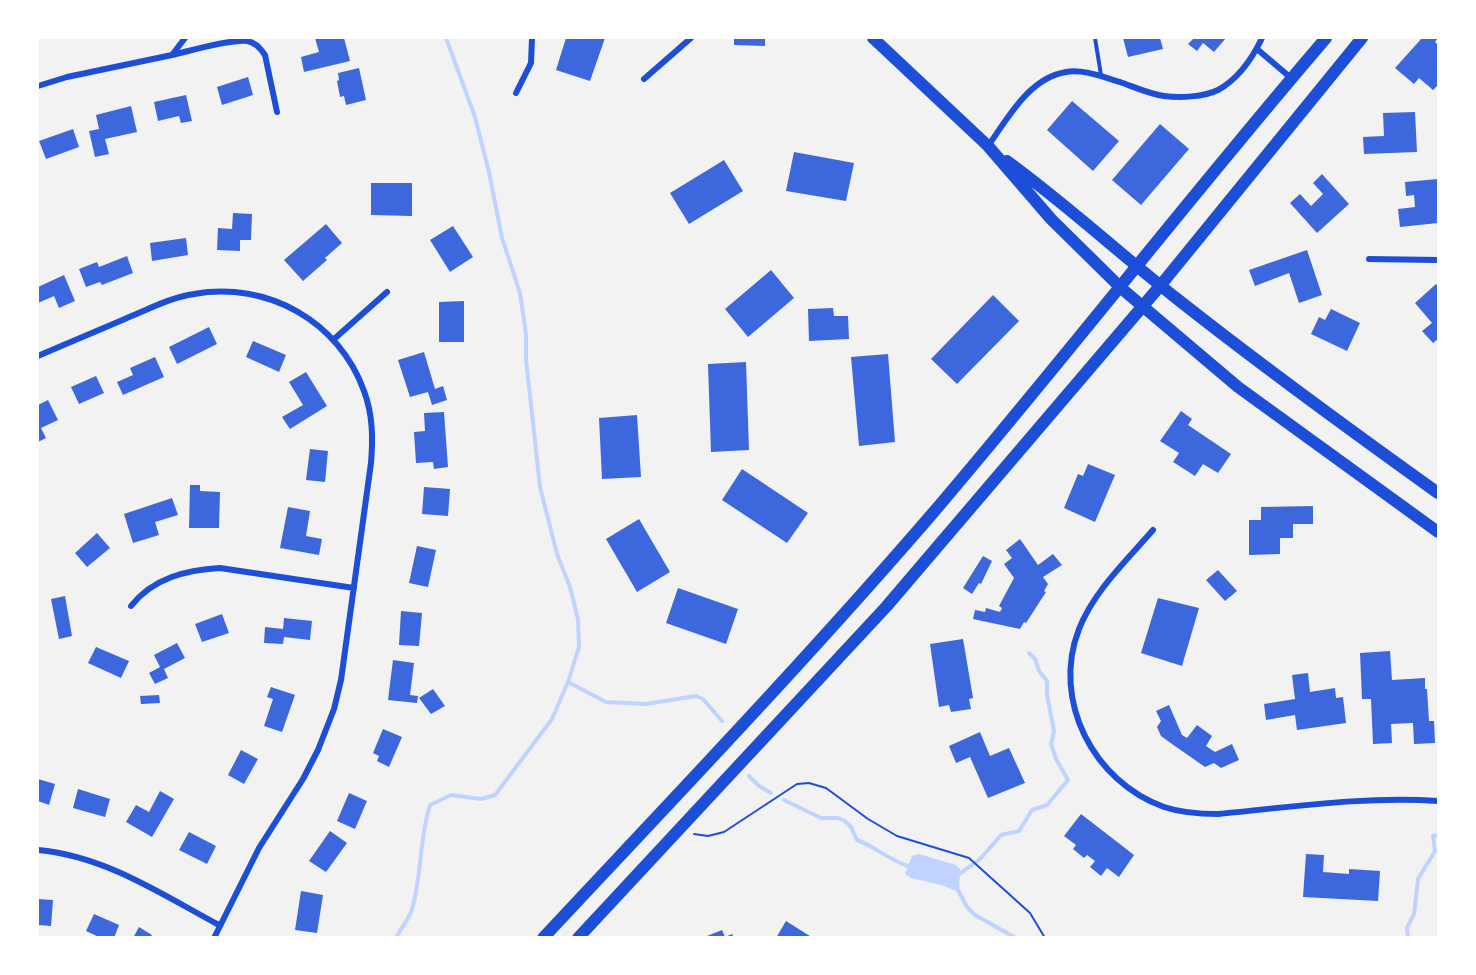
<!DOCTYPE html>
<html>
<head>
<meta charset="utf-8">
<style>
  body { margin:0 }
  #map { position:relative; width:1476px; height:975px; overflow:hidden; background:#f2f2f2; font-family:"IBM Plex Sans",sans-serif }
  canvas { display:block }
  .frame { position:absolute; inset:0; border:39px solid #fff; pointer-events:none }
</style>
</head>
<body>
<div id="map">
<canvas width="1476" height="975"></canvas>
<div class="frame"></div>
</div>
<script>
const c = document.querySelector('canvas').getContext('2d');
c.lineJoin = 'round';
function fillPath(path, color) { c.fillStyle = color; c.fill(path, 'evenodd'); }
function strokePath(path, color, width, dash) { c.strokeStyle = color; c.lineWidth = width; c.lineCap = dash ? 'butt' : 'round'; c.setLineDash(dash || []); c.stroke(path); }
fillPath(new Path2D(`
  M919,854L956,865L960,869L959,892L941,885L911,878L905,874L912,856Z`), '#bfd3fe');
strokePath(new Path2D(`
  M568,682L606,702L646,704L696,696L703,699L722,721
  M749,776L759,786L771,793
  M784,800L821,818H838L845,821L851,827L857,840C876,847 890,861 911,867
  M958,875L980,859L1001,835L1019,831L1032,810L1047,805L1068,780L1056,759L1051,744L1054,731L1047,695V681L1039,671L1035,659L1029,653
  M958,890L967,907L975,915L1016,938
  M396,938C401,927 409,920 412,909C422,876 419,839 430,805L451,795L481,799L495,795L552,719L568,682L579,647L578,619L570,587L557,554L540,487L526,359V334L520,293L502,238L489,172L475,117L446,38
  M1408,938L1407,928L1414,914L1418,879L1435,851L1433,836L1438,835`), '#bfd3fe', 4);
fillPath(new Path2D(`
  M315,38H344L350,61L304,72L301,57L319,52Z
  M566,38H605L590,81L556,70Z
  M734,38H765V46L734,45Z
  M1123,38H1160L1163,49L1128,57Z
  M1194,38H1226L1214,52L1203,43L1197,51L1188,44Z
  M1422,38H1438L1435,42L1438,45V85L1433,90L1419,78L1414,84L1395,68Z
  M359,68L366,100L346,105L344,96L340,97L337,81L339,80L338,73Z
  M248,77L253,95L222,105L217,87Z
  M186,95L192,121L181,123L179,116L158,121L154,102Z
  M1072,101L1119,141L1093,171L1047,130Z
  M131,106L137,132L105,139L109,154L95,157L89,131L99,129L96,115Z
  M1415,112L1417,152L1364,154L1363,137L1384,136L1383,113Z
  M1160,124L1189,149L1141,205L1112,180Z
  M73,129L79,147L46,159L39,141Z
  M794,152L854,163L846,201L786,191Z
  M724,160L743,191L689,224L670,193Z
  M1322,174L1349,204L1317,233L1290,203L1300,194L1311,206L1323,194L1313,183Z
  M1438,179V223L1400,227L1398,209L1415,207L1414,195L1406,196L1405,182Z
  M371,183H412V216L371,215Z
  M233,213L252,214L251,240H240V251L217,250L218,228L232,229Z
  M326,224L342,243L325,258L327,260L303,281L284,260Z
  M453,226L473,257L450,272L430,240Z
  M186,238L188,255L152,261L150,243Z
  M1307,250L1322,295L1299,303L1289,273L1255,286L1249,270Z
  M127,256L133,273L102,285L100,282L86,287L79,269L97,262L99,267Z
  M771,270L794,298L748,337L725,309Z
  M64,275L75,301L59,308L54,296L38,303V287Z
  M1436,284L1438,287V339L1433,343L1422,331L1432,323L1415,303Z
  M993,295L1019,321L957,384L931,359Z
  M464,301V342H439V302Z
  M833,308L834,316H848L849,339L809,341L808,309Z
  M1331,309L1360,323L1347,351L1311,334L1319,317L1325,320Z
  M209,327L217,344L177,364L169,347Z
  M253,341L286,355L279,372L246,357Z
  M424,352L435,389L443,386L447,400L432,405L428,392L410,397L398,360Z
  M888,354L895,442L859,446L851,357Z
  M155,357L164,377L123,395L117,382L133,375L130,368Z
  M746,362L749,450L711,452L708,364Z
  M306,372L327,406L290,429L282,417L303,405L289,382Z
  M96,376L104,393L79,404L71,387Z
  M48,400L58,420L41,428L46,438L38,442V405Z
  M1181,411L1192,419L1188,425L1231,454L1218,473L1203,464L1195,476L1173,462L1179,453L1160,441Z
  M444,412L448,467L434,469L433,462L416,463L414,432L425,431L424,413Z
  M637,415L641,477L602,479L599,418Z
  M310,449L328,451L325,482L306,480Z
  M1088,464L1115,475L1095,522L1064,508L1078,474L1083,476Z
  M742,469L808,513L787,543L722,500Z
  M190,485H200V491L220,492L219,528H189Z
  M424,487L450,489L448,516L422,514Z
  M172,498L178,515L155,522L159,535L133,543L124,514Z
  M1313,506V524H1293V538H1280V554L1249,555V520H1261V507Z
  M288,507L310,511L306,536L322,539L319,555L280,548Z
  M639,519L670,572L637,592L606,539Z
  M97,533L110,548L87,567L75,553Z
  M1020,539L1038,565L1053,554L1062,565L1043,577L1048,584L1044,591L1046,592L1026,623L1024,622L1020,629L973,619L975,610L985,612L986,608L1000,612L1002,608L999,606L1014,578L1004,564L1012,558L1006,550Z
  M417,546L436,550L428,587L409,583Z
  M983,556L992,561L981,584L979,583L972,594L963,588Z
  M1218,570L1237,591L1225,601L1206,580Z
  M678,588L738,609L726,644L666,623Z
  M65,596L72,636L59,639L51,599Z
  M1158,598L1199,608L1182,666L1141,653Z
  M401,611L422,613L419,646L399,645Z
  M222,614L229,633L202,642L195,624Z
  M284,618L312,621L310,640L284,637L283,644L264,643L265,627L283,629Z
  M963,639L973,698L969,699L971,709L951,712L949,705L939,707L930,644Z
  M177,643L185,658L164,669L168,678L155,684L149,673L160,667L154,655Z
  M96,647L129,661L121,678L88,663Z
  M1390,651L1392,680L1425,678V689H1427L1429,721H1434L1435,743L1414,744L1413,723L1391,724L1392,743L1373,744L1371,699H1362L1360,653Z
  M393,660L414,663L410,695L418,696L417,703L388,700Z
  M1308,673L1310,692L1335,688L1336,698L1343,697L1346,723L1297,730L1295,715L1266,720L1264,704L1295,699L1292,675Z
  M271,687L295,695L282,732L264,726L273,699L267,697Z
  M433,689L445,706L431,714L419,698Z
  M159,695L160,703L141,704L140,696Z
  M1169,705L1182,735L1187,738L1197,725L1212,736L1206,746L1215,752L1232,744L1239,760L1221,768L1214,763L1205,767L1172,744L1161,736L1157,727L1161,721L1156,711Z
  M383,729L402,737L389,767L377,761L379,756L373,753Z
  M980,732L990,756L1009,748L1025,783L988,798L970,757L956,763L949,746Z
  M241,750L258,759L244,784L228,775Z
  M38,779L55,784L49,805L38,801Z
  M78,789L110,799L105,817L73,808Z
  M160,791L174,799L152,837L126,822L136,805L149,812Z
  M349,793L367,801L355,829L337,821Z
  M1081,814L1134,855L1119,877L1107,868L1101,876L1090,867L1095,861L1087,855L1084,858L1073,849L1076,845L1064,836Z
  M330,831L347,843L326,872L309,861Z
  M189,832L216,846L207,864L179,850Z
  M1306,854L1324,855L1323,872L1349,874V869L1380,871L1378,901L1303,897Z
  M301,891L323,895L317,933L295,930Z
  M38,899L53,900L51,926L38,925Z
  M94,914L119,925L114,938H101L86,931Z
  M786,921L813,938H776Z
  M139,927L152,935L150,938H133Z
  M722,930L725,937L732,934L734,938H702Z`), '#3d67dc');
strokePath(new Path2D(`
  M694,834L708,836L724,832L797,784L809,783L826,788L868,819L897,836L969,858L1030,913L1045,938`), '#1d4ed8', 2);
strokePath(new Path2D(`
  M1095,38L1101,75`), '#1d4ed8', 4);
strokePath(new Path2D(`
  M1257,49L1291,78
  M172,55C190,51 230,39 247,41C255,42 261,49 265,55L277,112
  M644,79L691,38
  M38,86L67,77L172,55L185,38
  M516,93L531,63L532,38
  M988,146C1008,118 1029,78 1066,72C1084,69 1103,77 1120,82C1134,87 1149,94 1164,96C1180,98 1204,97 1218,90C1238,79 1253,57 1262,38
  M1369,259L1438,260
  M333,340L387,292
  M38,356C70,342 102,329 134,315C153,307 173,297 194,294C267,281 339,321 364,391C373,415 373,439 371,463L341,680L334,709L318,750L303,779L259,848L214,938
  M1153,530C1126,561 1094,591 1079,629C1051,701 1094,782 1164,807C1182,813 1200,814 1218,814C1292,807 1365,796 1438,801
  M131,606C153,578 186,570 220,568L354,588
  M38,850C105,856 161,894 219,925`), '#1d4ed8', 6);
strokePath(new Path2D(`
  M873,38L988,146L1051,219L1121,288L1238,387L1438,532
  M1007,161C1066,204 1119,253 1176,298C1262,366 1350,430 1438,493
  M543,938C674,798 807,659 932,514C1066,357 1192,194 1326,38
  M578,938L886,607L1160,286L1362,38`), '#1d4ed8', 12);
</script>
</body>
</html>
